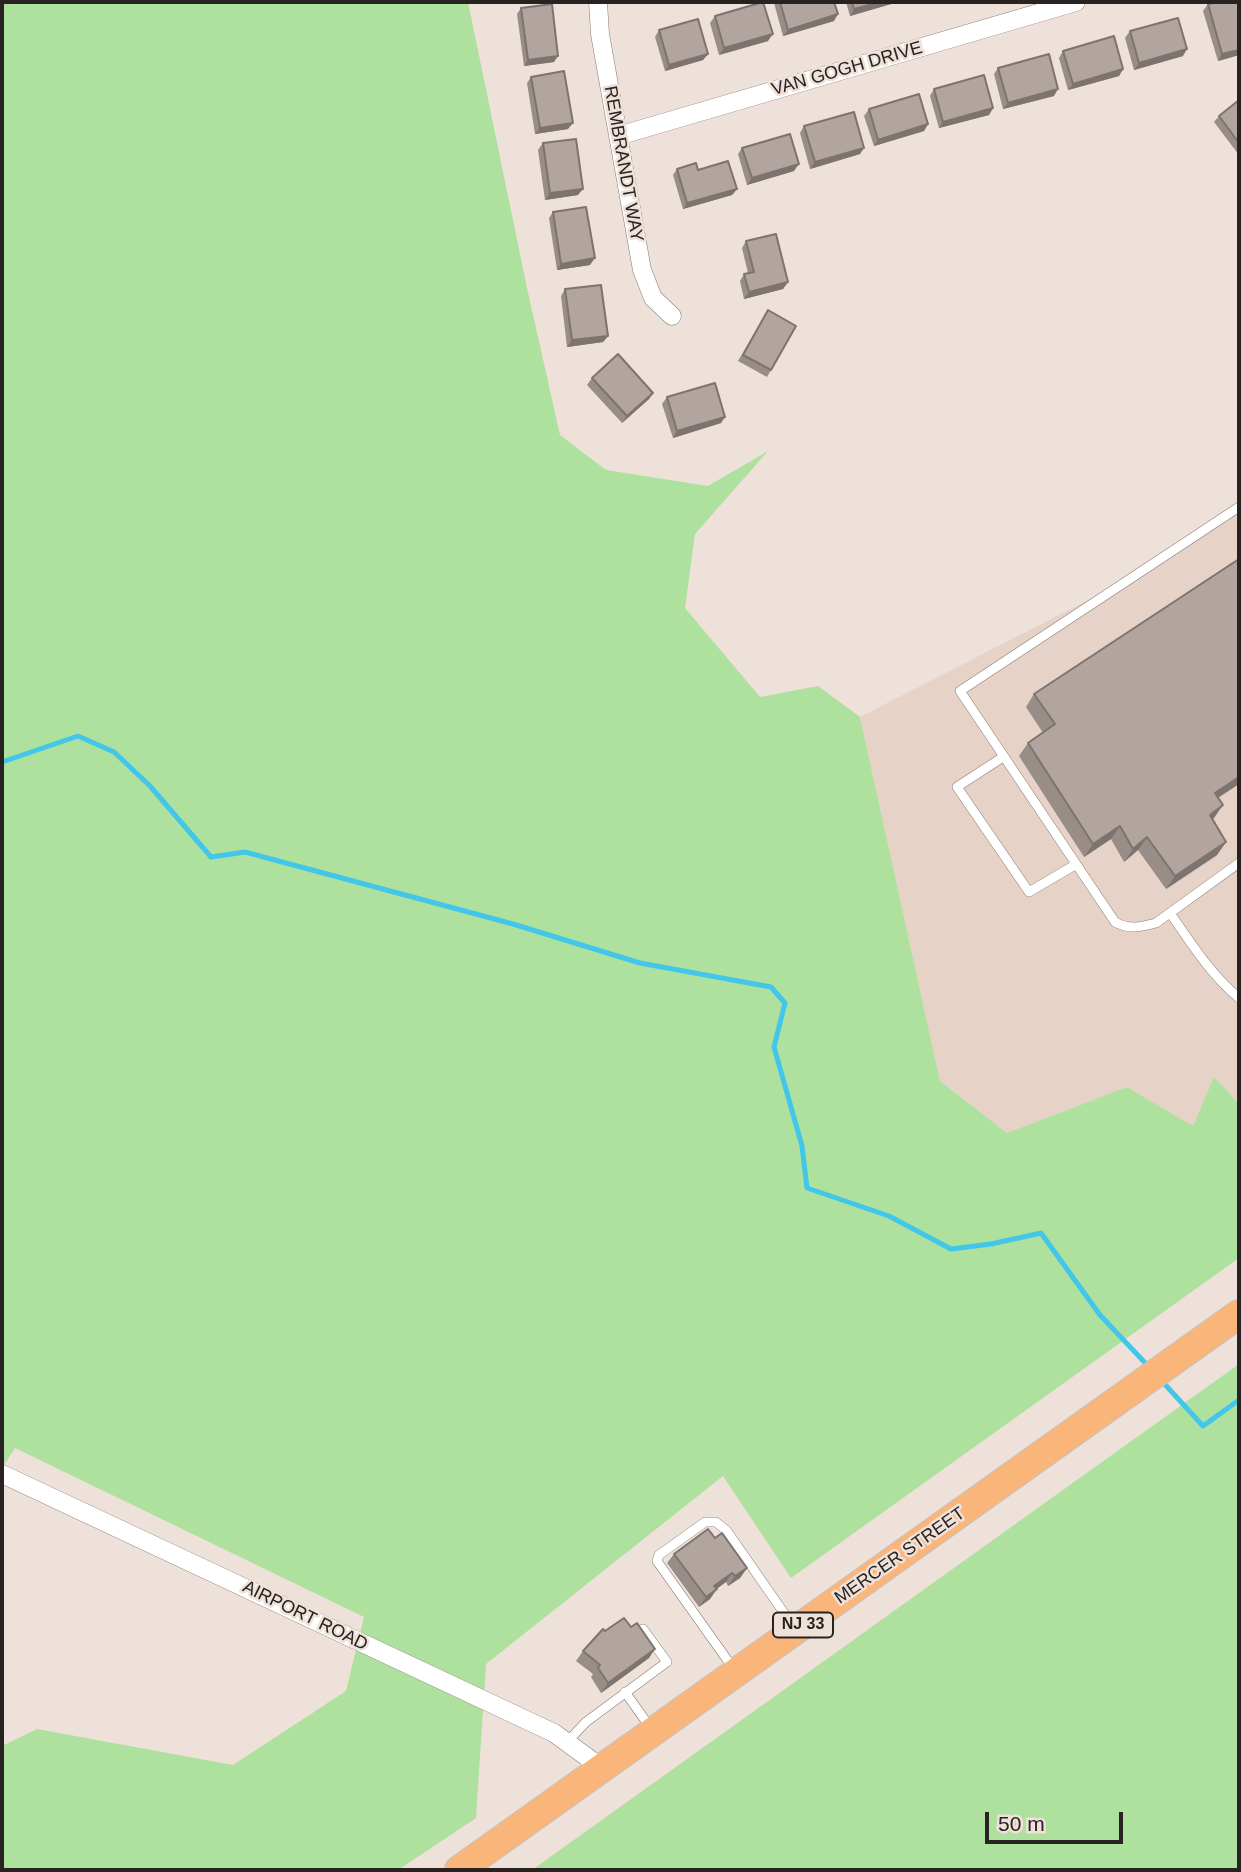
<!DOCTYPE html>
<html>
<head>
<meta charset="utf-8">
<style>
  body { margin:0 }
  #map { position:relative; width:1241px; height:1872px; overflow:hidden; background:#eee1d9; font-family:Arial,sans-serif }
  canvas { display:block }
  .frame { position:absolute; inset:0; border:4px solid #282320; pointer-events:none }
  .scale { position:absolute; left:985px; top:1812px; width:138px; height:32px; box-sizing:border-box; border:4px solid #282320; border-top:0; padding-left:9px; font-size:21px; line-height:24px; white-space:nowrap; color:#282320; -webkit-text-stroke:5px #eee1d9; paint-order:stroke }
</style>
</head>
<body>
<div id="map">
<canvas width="1241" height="1872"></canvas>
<div class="frame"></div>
<div class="scale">50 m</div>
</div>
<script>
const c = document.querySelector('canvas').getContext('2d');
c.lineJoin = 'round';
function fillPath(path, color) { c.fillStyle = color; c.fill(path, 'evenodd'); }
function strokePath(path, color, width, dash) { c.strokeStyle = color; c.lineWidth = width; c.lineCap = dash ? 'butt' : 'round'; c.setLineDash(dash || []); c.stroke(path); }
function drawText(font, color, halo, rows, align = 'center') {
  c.font = font + ' Arial,sans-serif'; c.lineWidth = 5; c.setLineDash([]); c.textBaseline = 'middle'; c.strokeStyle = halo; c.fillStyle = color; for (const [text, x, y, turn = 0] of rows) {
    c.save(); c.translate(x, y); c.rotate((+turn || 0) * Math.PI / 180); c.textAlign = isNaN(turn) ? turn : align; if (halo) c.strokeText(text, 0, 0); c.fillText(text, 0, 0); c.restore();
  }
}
fillPath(new Path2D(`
  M1239,504V1104L1214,1078L1193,1126L1127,1087L1007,1133L940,1081L860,717L1125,581Z`), '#e6d2c7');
fillPath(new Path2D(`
  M2,2H468L527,288L560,435L606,470L708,486L768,451L695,534L685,608L760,697L818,686L860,717L940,1081L1007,1133L1127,1087L1193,1126L1214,1077L1239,1104V1258L791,1578L723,1476L486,1664L476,1818L398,1870H2V1746L37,1729L233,1765L346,1691L364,1617L15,1448L2,1468Z
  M1239,1364V1870H532Z`), '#ade19d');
strokePath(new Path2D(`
  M2,762L78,736L114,752L150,786L211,857L245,852L513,924L640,963L771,987L785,1003L774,1047L802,1146L807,1188L889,1216L951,1249L991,1244L1041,1233L1100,1315L1149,1367
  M1160,1379L1203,1426L1239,1400`), '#42c6ea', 5);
const lane = new Path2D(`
  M1239,507L960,691L1115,922C1129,930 1141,927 1156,923L1239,863
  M1003,757L957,787L1029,892L1075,865
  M1170,913C1191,943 1211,975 1239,998
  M733,1668L657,1561L659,1555L705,1522H716L727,1531L793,1626
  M625,1692L650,1727
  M568,1741L586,1722L667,1662L643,1629`);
const street = new Path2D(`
  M598,2L600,34L642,270L653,298L672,316
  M618,136L1076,2
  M2,1474L554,1733L602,1768`);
const primary = new Path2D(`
  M459,1870L1239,1314`);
strokePath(lane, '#887c76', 10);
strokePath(street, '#887c76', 19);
strokePath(primary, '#c3c1c1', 30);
strokePath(lane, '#fff', 9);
strokePath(street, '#fff', 18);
strokePath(primary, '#fab67a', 28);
fillPath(new Path2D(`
  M775,2H834V21L783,36L774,3Z
  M846,2H898L850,16Z
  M1208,4L1239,55L1218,61L1203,11Z
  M521,8L554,62L524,66L517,14Z
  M715,16L768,41L719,55L710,23Z
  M659,30L708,54L703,60L665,71L655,37Z
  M1130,31L1183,56L1134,70L1125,38Z
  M1063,51L1123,69L1119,76L1068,90L1059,58Z
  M998,68L1054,96L1003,109L994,74Z
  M531,77L568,129L535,134L527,83Z
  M934,89L993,108L989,115L939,128L930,96Z
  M1239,100V155L1214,122L1219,116Z
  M869,109L928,124L924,131L874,146L864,116Z
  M804,126L860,154L810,169L800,133Z
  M543,143L578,195L545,200L538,150Z
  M742,148L794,171L747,185L738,154Z
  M677,169L698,170L737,189L732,195L683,209L673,175Z
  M553,212L590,265L557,270L549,218Z
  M746,241L788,282L783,289L744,299L740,281L744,274L748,273L742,248Z
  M565,289L608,336L603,342L567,347L561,296Z
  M768,310L771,370L767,377L738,361Z
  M592,378L653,393L649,399L622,423L587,385Z
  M667,397L721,423L673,438L662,404Z
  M1239,559V784L1218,798L1214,818L1212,819L1226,842L1217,855L1166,889L1138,850L1124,862L1111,839L1084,857L1019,756L1028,743L1043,733L1026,707L1034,694Z
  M715,1538L747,1568L740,1578L728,1586L726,1582L716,1589L710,1599L699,1607L667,1563L674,1554Z
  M583,1651L649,1658L601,1693L591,1677L593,1674L576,1661Z`), '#998d88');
fillPath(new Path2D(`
  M880,2H898L850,16L854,9Z
  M838,14L834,21L783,36L788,30Z
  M773,34L768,41L719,55L724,48Z
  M1187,49L1183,56L1134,70L1139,63Z
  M1239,50V55L1218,61L1222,54Z
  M708,54L703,60L665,71L669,65Z
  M558,56L554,62L524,66L528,60Z
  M1123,69L1119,76L1068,90L1073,84Z
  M1058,89L1054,96L1003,109L1008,103Z
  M993,108L989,115L939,128L943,122Z
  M573,123L568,129L535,134L540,128Z
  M928,124L924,131L874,146L878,140Z
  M864,148L860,154L810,169L815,162Z
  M799,164L794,171L747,185L752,178Z
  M583,189L578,195L545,200L550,193Z
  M737,189L732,195L683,209L687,203Z
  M595,258L590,265L557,270L561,264Z
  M788,282L783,289L744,299L749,292Z
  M608,336L603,342L567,347L572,340Z
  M653,393L649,399L622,423L627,416Z
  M725,417L721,423L673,438L677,431Z
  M1239,777V784L1206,805L1215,793Z
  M1223,805L1214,818L1201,827L1210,815Z
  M1120,826L1111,839L1084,857L1093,844Z
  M1147,837L1138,850L1124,862L1133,849Z
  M1226,842L1217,855L1166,889L1175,876Z
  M747,1568L740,1578L728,1586L735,1576Z
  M732,1573L726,1582L707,1596L714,1586Z
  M717,1589L710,1599L699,1607L706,1597Z
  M655,1649L649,1658L601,1693L608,1683Z`), '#7d736f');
const building = new Path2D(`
  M763,2L773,34L724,48L715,16Z
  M780,2H834L838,14L788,30Z
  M852,2H880L854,9Z
  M1218,2H1239V50L1222,54L1208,4Z
  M552,4L558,56L528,60L521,8Z
  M1178,18L1187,49L1139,63L1130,31Z
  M698,19L708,54L669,65L659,30Z
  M1114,36L1123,69L1073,84L1063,51Z
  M1049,54L1058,89L1008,103L998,68Z
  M564,71L573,123L540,128L531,77Z
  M984,75L993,108L943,122L934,89Z
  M919,94L928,124L878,140L869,109Z
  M1239,100V143L1219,116Z
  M854,112L864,148L815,162L804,126Z
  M790,134L799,164L752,178L742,148Z
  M576,139L583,189L550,193L543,143Z
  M728,161L737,189L687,203L677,169L696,163L698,170Z
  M586,207L595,258L561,264L553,212Z
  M776,234L788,282L749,292L744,274L754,272L746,241Z
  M601,285L608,336L572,340L565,289Z
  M768,310L796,326L771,370L743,355Z
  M618,354L653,393L627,416L592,378Z
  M715,383L725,417L677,431L667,397Z
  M1239,559V777L1215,793L1223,805L1210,815L1226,842L1175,876L1147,837L1133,849L1120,826L1093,844L1028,743L1055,724L1034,694Z
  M708,1529L715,1538L722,1533L747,1568L735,1576L732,1573L714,1586L717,1589L706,1597L674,1554Z
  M624,1618L631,1627L637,1623L655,1649L608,1683L598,1668L600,1665L583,1651L603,1629L605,1631Z`);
fillPath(building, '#b2a49e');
strokePath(building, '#7d736f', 2);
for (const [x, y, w] of [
  [803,1625,60]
]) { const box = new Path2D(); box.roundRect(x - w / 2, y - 12.5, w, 25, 5); c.fillStyle = '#eee1d9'; c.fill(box); strokePath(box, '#282320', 2); }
drawText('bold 16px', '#282320', null, [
  ["NJ 33",803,1625]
]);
drawText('18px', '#282320', '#eee1d9', [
  ["VAN GOGH DRIVE",847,69,-16],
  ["REMBRANDT WAY",623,164,80],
  ["MERCER STREET",900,1556,-35],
  ["AIRPORT ROAD",305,1616,26]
]);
</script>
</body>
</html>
